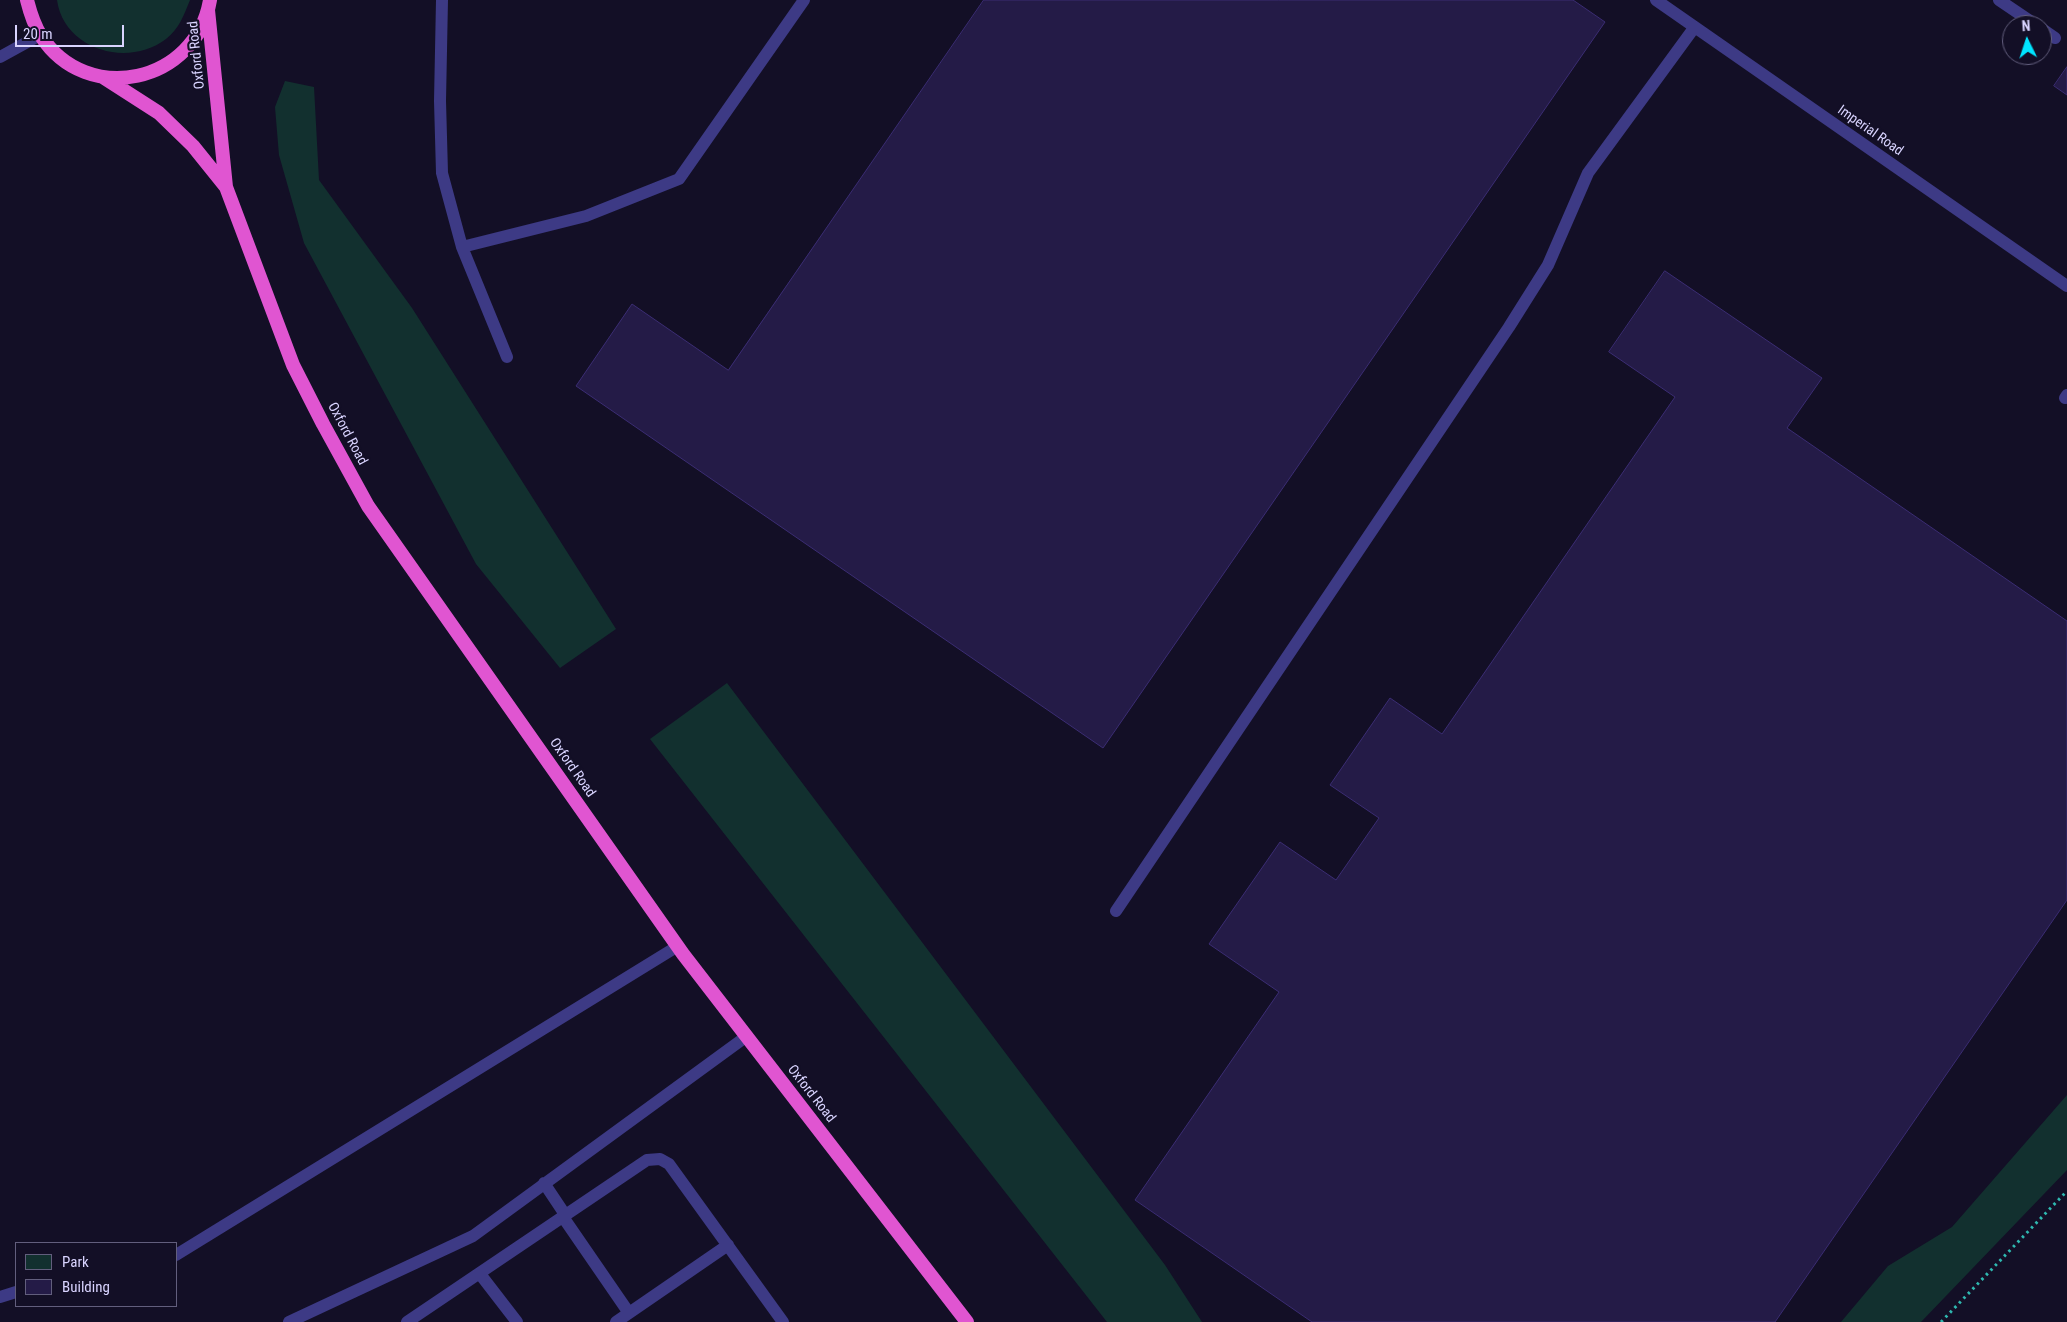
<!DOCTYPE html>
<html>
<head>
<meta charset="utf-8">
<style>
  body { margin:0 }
  #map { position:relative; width:2067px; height:1322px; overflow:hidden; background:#130f26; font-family:"Roboto Condensed",sans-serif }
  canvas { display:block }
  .legend { position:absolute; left:15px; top:1242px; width:162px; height:65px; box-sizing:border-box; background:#130f26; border:1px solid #625e7d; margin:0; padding:6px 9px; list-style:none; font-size:15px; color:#d9d4ff }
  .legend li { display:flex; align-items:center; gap:10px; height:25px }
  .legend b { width:25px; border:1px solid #625e7d }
  .north { position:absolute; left:2002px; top:15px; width:50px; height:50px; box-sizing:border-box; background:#130f26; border:1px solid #625e7d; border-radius:50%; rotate:356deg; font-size:14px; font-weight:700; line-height:20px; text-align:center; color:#d9d4ff }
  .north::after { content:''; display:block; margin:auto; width:18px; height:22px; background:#00e5ff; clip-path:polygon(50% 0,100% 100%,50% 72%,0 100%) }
  .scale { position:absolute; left:15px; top:25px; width:109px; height:22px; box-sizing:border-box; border:2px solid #d9d4ff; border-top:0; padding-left:6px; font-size:15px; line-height:18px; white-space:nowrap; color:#d9d4ff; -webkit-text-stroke:4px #130f26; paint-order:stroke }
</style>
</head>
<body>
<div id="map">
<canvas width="2067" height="1322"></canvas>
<ul class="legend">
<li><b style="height:14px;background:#12302f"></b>Park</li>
<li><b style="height:14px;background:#241b47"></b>Building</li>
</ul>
<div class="north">N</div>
<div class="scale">20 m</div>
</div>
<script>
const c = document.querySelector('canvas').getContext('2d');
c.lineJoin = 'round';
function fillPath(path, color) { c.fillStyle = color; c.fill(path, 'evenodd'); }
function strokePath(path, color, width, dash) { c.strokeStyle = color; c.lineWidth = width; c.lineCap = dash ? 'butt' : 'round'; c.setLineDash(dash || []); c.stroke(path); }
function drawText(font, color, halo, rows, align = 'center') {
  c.font = font + ' "Roboto Condensed",sans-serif'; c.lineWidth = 4.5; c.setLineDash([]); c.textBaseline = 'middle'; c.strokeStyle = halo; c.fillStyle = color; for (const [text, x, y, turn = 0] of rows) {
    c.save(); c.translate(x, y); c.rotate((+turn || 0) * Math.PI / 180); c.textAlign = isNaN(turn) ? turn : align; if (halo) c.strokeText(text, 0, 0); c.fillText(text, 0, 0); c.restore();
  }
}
fillPath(new Path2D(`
  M57,0H190C184,15 179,29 166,39C128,68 64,50 57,0Z
  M285,81L314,87L319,180L412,308L616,629L560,668L476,564L304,243L279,155L275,107Z
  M727,683L1165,1265L1202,1322H1107L650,739Z
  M2067,1095V1170L1921,1322H1841L1888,1266L1952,1227Z`), '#12302f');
const building = new Path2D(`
  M984,0H1573L1605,22L1103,748L576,386L632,304L728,370Z
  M2067,67V95L2054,86Z
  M1665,271L1822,378L1787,428L2067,621V900L1775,1322H1312L1135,1200L1279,992L1209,944L1280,842L1336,880L1379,818L1330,785L1390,698L1442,734L1675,397L1609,352Z`);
fillPath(building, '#241b47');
strokePath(building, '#3b2d73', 1);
strokePath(new Path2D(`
  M1941,1322L2067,1191`), '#2fb8b0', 3, [2.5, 4]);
strokePath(new Path2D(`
  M442,0L440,101L442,173L462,247L586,216L679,179L804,0
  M1656,0L2067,286
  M1999,0L2036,25
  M2042,29L2055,38
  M0,57L40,35
  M462,247L507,357
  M2065,398L2067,395
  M1116,911L1509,327L1548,265L1588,173L1694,28
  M544,1183L566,1216
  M563,1217L629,1313
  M176,1255L678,946
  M480,1274L517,1322
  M0,1297L16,1292
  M289,1322L473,1236L747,1036
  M407,1322L647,1160L660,1159L669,1164L783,1322
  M616,1322L728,1245`), '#3d3a85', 12);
strokePath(new Path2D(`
  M27,0C30,12 34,25 41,36C87,107 196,83 210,0
  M208,10L226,187L293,365L323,424L368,506L683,954L967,1322
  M103,77L159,113L193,146L226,187`), '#e055d1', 14);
drawText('14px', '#d9d4ff', '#130f26', [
  ["Oxford Road",197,55,-96],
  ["Imperial Road",1870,131,35],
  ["Oxford Road",347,434,62],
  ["Oxford Road",572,768,55],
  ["Oxford Road",811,1094,52]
]);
</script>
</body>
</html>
